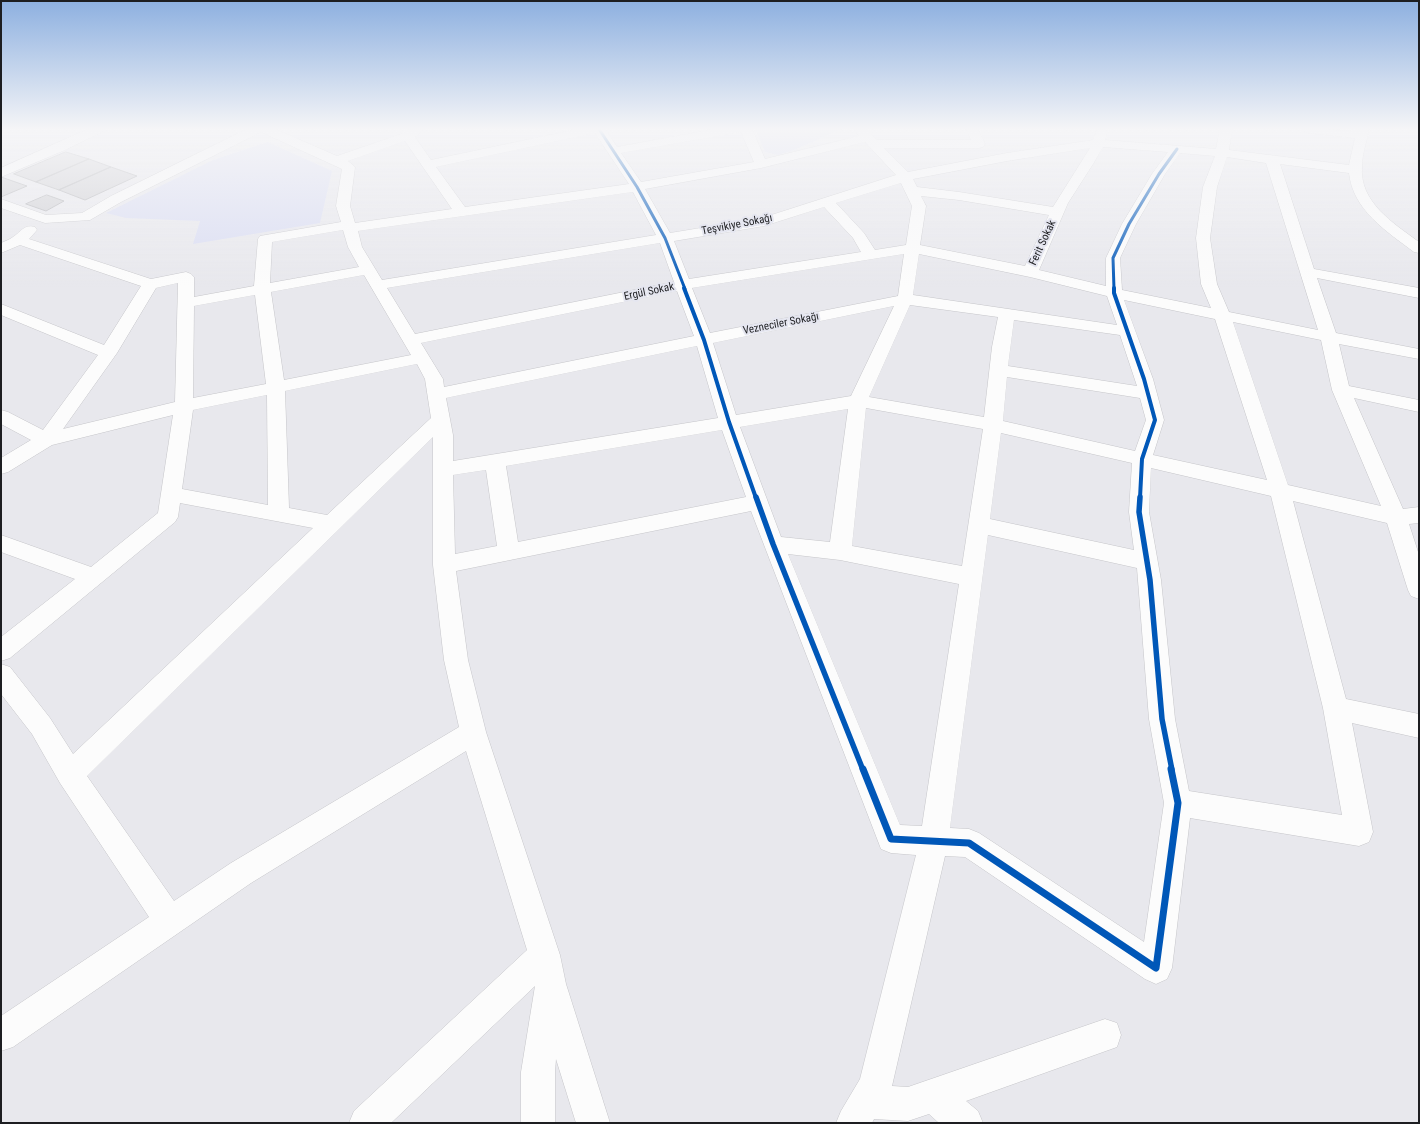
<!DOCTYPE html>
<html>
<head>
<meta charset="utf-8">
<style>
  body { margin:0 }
  #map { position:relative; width:1420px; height:1124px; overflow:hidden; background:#e8e8ed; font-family:"Roboto Condensed",sans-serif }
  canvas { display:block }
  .frame { position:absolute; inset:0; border:2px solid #1d1e21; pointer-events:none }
</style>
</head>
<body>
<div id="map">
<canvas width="1420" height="1124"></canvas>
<div class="frame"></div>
</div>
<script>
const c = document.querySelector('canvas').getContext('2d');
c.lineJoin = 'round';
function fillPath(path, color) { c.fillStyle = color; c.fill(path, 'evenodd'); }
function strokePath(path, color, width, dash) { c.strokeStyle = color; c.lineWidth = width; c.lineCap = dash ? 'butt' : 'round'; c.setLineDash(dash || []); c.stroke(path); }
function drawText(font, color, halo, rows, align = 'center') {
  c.font = font + ' "Roboto Condensed",sans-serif'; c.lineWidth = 4; c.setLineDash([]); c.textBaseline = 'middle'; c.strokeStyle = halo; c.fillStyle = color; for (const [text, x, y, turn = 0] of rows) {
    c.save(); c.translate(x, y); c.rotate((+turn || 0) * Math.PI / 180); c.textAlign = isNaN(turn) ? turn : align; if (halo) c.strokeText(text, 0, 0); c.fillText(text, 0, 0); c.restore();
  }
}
fillPath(new Path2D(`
  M755,129H842L794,150L778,155L765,152Z
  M268,142L332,171L320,223L193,244L200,221L126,218L106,213L213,160Z`), '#daddf3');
const building = new Path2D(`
  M66,152L89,159L36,182L14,174Z
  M89,159L111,167L59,190L36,182Z
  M111,167L137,176L85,200L59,190Z
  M1,177L27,186L1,197Z
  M47,195L64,201L46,211L26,204Z`);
fillPath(building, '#cfcfd3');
strokePath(building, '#afb0b4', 1);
const minor = new Path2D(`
  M88,129H104L102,132L65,150L1,177V168Z
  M247,129H275L337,156L404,133L410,129H424L415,137L431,160L578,129H605L617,147L715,129H752L765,159L859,136L853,129H866L877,140H971L966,129H978L985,144L983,147L979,148H884L908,172L1007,153L1093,140L1097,129H1105L1107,132L1105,140L1216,149L1220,129H1232L1229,150L1349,165L1355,138L1309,133L1305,132L1303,129L1357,131V129H1369C1367,141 1362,154 1362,166C1359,202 1393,223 1419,242V253L1414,252C1386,231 1353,210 1349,173L1280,164L1314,269L1419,288V298L1317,278L1336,333L1419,349V359L1339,344L1349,386L1419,400V412L1354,398L1403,509L1419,507V523L1409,524L1419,555V599L1411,596L1408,590L1387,523L1293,501L1346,699L1419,714V738L1352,723L1373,832L1369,842L1359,846L1190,818L1172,968L1167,979L1156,984L1145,979L965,857L945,856L892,1086L908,1087L1105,1019L1117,1023L1121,1035L1117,1047L966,1101L978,1111L983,1123H939L929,1114L908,1121L874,1119L872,1123H836L841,1111L860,1079L916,855L891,853L881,849L751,511L456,571L468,660L486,732L560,955L566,984L610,1123H576L556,1059L555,1072V1123H521V1072L535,986L391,1123H349L354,1111L527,950L466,751L251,883L13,1047L1,1051V1016L149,917L60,783L32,734L1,694V664L10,667L50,718L73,754L313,528L180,503L178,517L175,522L10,658L1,661V637L75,579L1,552V535L91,567L158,513L173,415L52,445L8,472L1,474V458L31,440L1,424V410L8,412L43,430L98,355L1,315V304L104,345L141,286L20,245L1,253V243C5,241 9,240 13,237C21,232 24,224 35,227L37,230L29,239L151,279L186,272L191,274L194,277V297L254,286L258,239L260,236L341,222L336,206L342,169L261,132L121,202L90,220L45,223L1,208V199L46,215L82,213L111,196ZM741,132L754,162L641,182L621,153ZM595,133L629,184L465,207L436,167ZM405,141L452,209L355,223L350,206L355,167L348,161ZM865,142L896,175L762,218L670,233L645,189L761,168ZM1103,147L1168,152L1152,174L1122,224L1106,258V286L1039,270L1068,203L1093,164ZM1090,148L1053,207L959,192L917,187L913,179L1007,161ZM1180,153L1215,156L1203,187L1196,238L1201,284L1211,308L1122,290L1120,258L1136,224L1165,174ZM1227,157L1266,163L1318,330L1229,312L1217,284L1210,238L1217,187ZM901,183L912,206L906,245L875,250L864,233L836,203ZM633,192L656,235L382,280L362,247L358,231ZM921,196L959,200L1049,215L1025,266L920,245L926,206ZM824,207L853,238L861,252L689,279L674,241L764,226ZM343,230L348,247L359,267L270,283L272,242ZM660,243L674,282L415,334L387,288ZM904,254L898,296L710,333L692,288ZM919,254L1030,277L1107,296L1117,325L913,295ZM364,275L411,355L284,380L271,292ZM178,283L175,402L63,429L117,353L156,288ZM677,291L694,336L444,387L443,379L421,343ZM255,295L266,384L193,398L194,306ZM1124,300L1215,319L1267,480L1153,455L1164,420L1153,379ZM910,305L998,317L992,347L984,417L869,397ZM894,306L851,396L736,415L713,343ZM1014,320L1120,335L1137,386L1008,366ZM1233,322L1321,340L1332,390L1381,506L1288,485ZM697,346L718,418L453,461V435L446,398ZM417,364L425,379L431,418L327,515L289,508L285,391ZM1007,377L1140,398L1146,420L1135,451L1003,421ZM267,395L268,505L182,489L193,410ZM866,408L983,429L962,566L852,546ZM848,409L830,542L781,537L740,427ZM722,430L746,497L518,542L506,466ZM1001,433L1132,463L1129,512L1134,550L990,519ZM433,437V565L444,660L459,727L231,863L174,901L87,776ZM1151,468L1271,496L1323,708L1342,815L1189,791L1175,719L1161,580L1149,512ZM486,470L497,546L455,554L453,475ZM988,535L1137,568L1149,719L1164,803L1144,942L979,833L969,829L950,828ZM788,554L840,560L959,584L922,826L900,825Z`);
strokePath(minor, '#c5c5c9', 1);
fillPath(minor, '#fcfcfc');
strokePath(new Path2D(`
  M599,129L637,187L665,238L685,289
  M1114,289L1113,258L1129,224L1159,174L1177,149`), '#0057b8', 3);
strokePath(new Path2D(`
  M684,288L704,340L729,422L756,498
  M1114,288V293L1144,379L1155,420L1142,459L1140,498`), '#0057b8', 4);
strokePath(new Path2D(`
  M756,497L773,544L863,770
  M1140,497L1139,512L1150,580L1162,719L1172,770`), '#0057b8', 5.5);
strokePath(new Path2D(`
  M863,769L891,839L969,843L1156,968L1178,803L1171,769`), '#0057b8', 7);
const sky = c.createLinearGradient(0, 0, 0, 287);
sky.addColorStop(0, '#8db0e0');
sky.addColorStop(0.45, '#f5f5f7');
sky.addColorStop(1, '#f5f5f700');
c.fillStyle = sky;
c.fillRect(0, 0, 1420, 287);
drawText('11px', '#1d1e21', '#e5e6f0', [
  ["Teşvikiye Sokağı",737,225,-11],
  ["Ferit Sokak",1043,243,-65],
  ["Ergül Sokak",649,292,-12],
  ["Vezneciler Sokağı",781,324,-11]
]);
</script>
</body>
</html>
